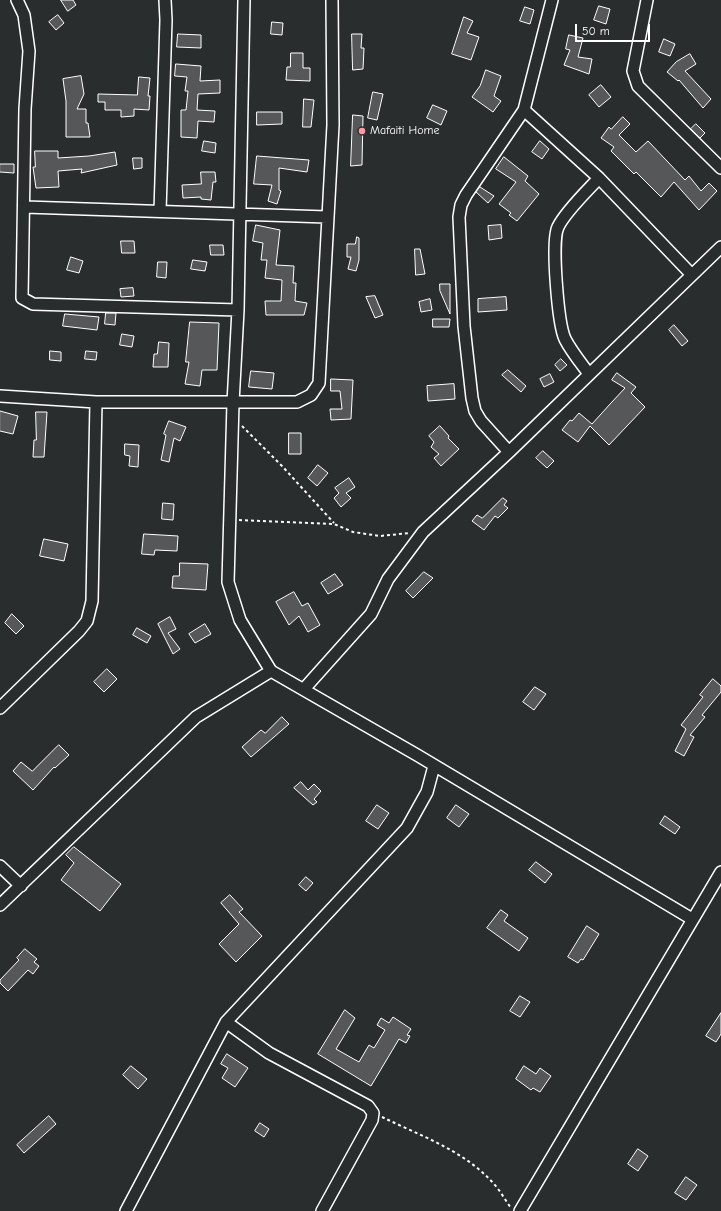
<!DOCTYPE html>
<html>
<head>
<meta charset="utf-8">
<style>
  body { margin:0 }
  #map { position:relative; width:721px; height:1211px; overflow:hidden; background:#2a2d2e; font-family:"Comic Neue",sans-serif }
  canvas { display:block }
  .scale { position:absolute; left:575px; top:24px; width:75px; height:18px; box-sizing:border-box; border:2px solid #fff; border-top:0; padding-left:5px; font-size:12px; line-height:14px; white-space:nowrap; color:#fff; -webkit-text-stroke:3px #2a2d2e; paint-order:stroke }
</style>
</head>
<body>
<div id="map">
<canvas width="721" height="1211"></canvas>
<div class="scale">50 m</div>
</div>
<script>
const c = document.querySelector('canvas').getContext('2d');
c.lineJoin = 'round';
function fillPath(path, color) { c.fillStyle = color; c.fill(path, 'evenodd'); }
function strokePath(path, color, width, dash) { c.strokeStyle = color; c.lineWidth = width; c.lineCap = dash ? 'butt' : 'round'; c.setLineDash(dash || []); c.stroke(path); }
function drawText(font, color, halo, rows, align = 'center') {
  c.font = font + ' "Comic Neue",sans-serif'; c.lineWidth = 4; c.setLineDash([]); c.textBaseline = 'middle'; c.strokeStyle = halo; c.fillStyle = color; for (const [text, x, y, turn = 0] of rows) {
    c.save(); c.translate(x, y); c.rotate((+turn || 0) * Math.PI / 180); c.textAlign = isNaN(turn) ? turn : align; if (halo) c.strokeText(text, 0, 0); c.fillText(text, 0, 0); c.restore();
  }
}
const building = new Path2D(`
  M61,0H73L76,5L68,11Z
  M599,6L610,9L606,24L594,20Z
  M525,7L534,10L530,24L520,21Z
  M58,15L64,23L56,30L49,22Z
  M464,17L473,21L467,33L479,37L471,60L452,54Z
  M272,22L283,23L282,35L271,34Z
  M178,34L201,35V48L177,47Z
  M352,34H362L361,48H364L363,69L353,70Z
  M569,35L583,38L578,57L592,59L589,74L564,65L570,50L566,49Z
  M664,39L675,44L670,56L659,52Z
  M291,53H303V68H310V81L286,80L287,67H290Z
  M690,54L696,64L685,71L711,99L703,108L679,80L678,81L667,72L676,62Z
  M176,64L201,66L200,81L220,80V93L198,94L197,110L215,111L214,122L198,121L197,138L181,137V110H186L188,91H185L187,77L175,76Z
  M486,70L501,76L494,96L501,101L493,112L472,97L480,86Z
  M81,76L84,94L77,109H86V123H88L90,137H66V101L63,79Z
  M139,77L150,78L148,96H150L149,110L134,109V116L121,117V110H105V102H98V94L137,95Z
  M601,85L611,97L599,107L589,95Z
  M373,92L383,94L377,120L368,118Z
  M304,99L314,100L311,127H303Z
  M433,105L447,111L441,125L427,118Z
  M257,112H282V124L257,125Z
  M353,115L363,116L362,165L351,166Z
  M623,117L630,124L619,135L636,152L648,141L685,180L689,176L701,191L709,183L717,191L699,210L674,182L661,197L636,172L634,174L611,151L614,147L601,138L609,127L611,129Z
  M696,124L705,133L700,138L691,129Z
  M204,141L216,143L215,153L202,151Z
  M540,141L549,149L542,159L532,152Z
  M35,151H58V158L89,156L115,152L117,165L81,173L82,169L58,171L59,187L36,188L33,167H35Z
  M257,156L309,160L307,172L279,168V190L281,191L277,204L268,201L272,185L254,184Z
  M504,157L528,176L525,181L539,194L517,221L509,215L511,213L499,204L516,182L496,169Z
  M133,158H142V168L134,169Z
  M0,164H14V173L0,172Z
  M201,172H215L216,182H213L211,200L201,199V197L183,198L182,185L201,184Z
  M480,187L494,196L488,203L476,192Z
  M256,225L280,230L276,265L294,266L293,283H296L295,301L307,303L304,315H266L265,301H281L282,280L265,278L267,260H261L263,243L253,241Z
  M501,225L502,238L489,240L488,226Z
  M357,237L359,238V260L356,271L348,269L351,257H347V244H355Z
  M121,241H134L135,253H122Z
  M210,245H223L224,255H211Z
  M415,249H420L425,274L416,275Z
  M71,257L83,261L79,273L67,270Z
  M193,260L207,262L205,271L191,269Z
  M158,262H167L166,278L157,277Z
  M440,284H450V314L440,291Z
  M133,288L134,296L121,297L120,289Z
  M375,296L383,315L375,318L366,297Z
  M506,297L507,310L478,312V299Z
  M430,299L432,310L421,312L419,302Z
  M106,313H116L115,325L105,324Z
  M65,314L99,317L97,330L63,326Z
  M433,319H450L449,327H433Z
  M190,322L219,323L217,370H202L200,386L185,384L189,362H186Z
  M674,325L688,341L682,346L669,330Z
  M122,334L134,336L132,347L120,345Z
  M159,342L169,343L168,367H153L154,354H157Z
  M50,351L61,352V361L50,360Z
  M86,351L97,352L96,360L85,359Z
  M561,359L567,365L560,371L555,365Z
  M508,370L526,386L521,392L502,375Z
  M251,371L274,373L272,389L249,387Z
  M617,373L636,387L631,393L645,407L609,445L590,426L578,442L562,430L570,420L572,421L579,413L592,424L611,403L625,388L612,380Z
  M550,374L554,382L544,387L540,379Z
  M331,379L353,380L351,419L331,420L330,409H342L340,391H331Z
  M454,384L455,399L428,401L427,386Z
  M0,411L18,416L13,434L0,431Z
  M36,412H47L44,457H33L34,440H36Z
  M169,421L186,427L180,441L174,438L169,462L161,460L166,435L164,434Z
  M440,426L449,436L448,438L459,449L441,466L434,458L439,454L431,447L434,442L429,436Z
  M289,433H301V454H289Z
  M125,444L139,445L138,467L129,466L130,456L125,455Z
  M543,451L554,461L547,468L536,458Z
  M318,465L328,473L317,486L308,478Z
  M349,478L355,487L346,493L351,498L341,507L334,498L339,493L335,488Z
  M503,498L507,501L504,505L508,508L498,518L495,516L484,530L472,521L477,515L482,518Z
  M163,503L174,504L173,520L162,519Z
  M144,534L178,536L177,551L155,550L154,555L142,554Z
  M44,539L68,544L64,561L40,556Z
  M180,563L208,564L206,590L172,588L173,576H179Z
  M424,572L433,578L413,598L406,591Z
  M335,574L343,585L328,594L321,583Z
  M294,592L302,606L308,603L320,625L308,632L299,616L289,625L276,602Z
  M12,614L24,626L16,634L5,623Z
  M170,617L176,629L168,633L180,649L173,654L158,624Z
  M205,624L211,634L195,643L189,634Z
  M137,628L151,636L147,643L133,635Z
  M107,669L117,679L104,692L94,682Z
  M713,679L721,686V692L702,715L705,717L690,735L694,737L684,756L675,751L686,729L681,725L703,697L700,695Z
  M535,687L546,694L534,710L523,702Z
  M282,717L289,724L251,757L242,747L261,730L265,733Z
  M59,745L69,755L55,768L54,767L33,790L13,771L21,762L32,771Z
  M301,782L308,790L314,784L321,791L314,799L317,802L313,805L294,788Z
  M377,805L389,813L378,829L366,821Z
  M456,805L469,814L459,827L447,818Z
  M665,816L680,827L675,834L660,824Z
  M74,847L121,884L100,911L61,880L74,863L66,855Z
  M536,862L552,874L545,883L529,870Z
  M306,877L313,883L306,891L299,885Z
  M230,895L243,909L239,912L262,936L236,962L219,944L239,924L221,903Z
  M501,910L508,915L504,921L528,938L519,951L487,928Z
  M587,926L599,934L583,960L581,959L578,963L568,957Z
  M25,949L37,959L34,962L39,966L33,974L28,970L8,991L0,983V980L19,960L17,958Z
  M520,996L530,1002L520,1017L510,1011Z
  M345,1010L355,1018L336,1049L359,1062L369,1045L374,1048L385,1030L377,1025L381,1018L389,1023L393,1017L411,1029L407,1035L410,1036L406,1043L399,1039L371,1086L318,1054Z
  M721,1013V1034L716,1042L706,1036Z
  M227,1054L248,1068L235,1087L222,1078L228,1068L221,1064Z
  M131,1066L147,1079L138,1089L123,1075Z
  M524,1066L536,1074L540,1068L551,1076L540,1092L533,1088L531,1090L516,1079Z
  M49,1116L56,1124L24,1153L17,1145Z
  M260,1123L269,1129L264,1137L255,1131Z
  M638,1149L648,1156L638,1171L628,1164Z
  M686,1177L697,1185L686,1200L675,1193Z`);
fillPath(building, '#555758');
strokePath(building, '#fff', 1);
const minor = new Path2D(`
  M17,0L24,15L29,51L25,109L22,298L33,304L238,310
  M244,0L238,310L233,403L228,582L240,620L271,671L417,755L692,919
  M552,0L524,110L599,178L692,275
  M647,0L633,71L638,86L721,168
  M25,207L327,217
  M160,211L166,20L165,0
  M589,374C581,363 571,351 565,339C558,324 551,241 558,227C565,212 587,191 599,178
  M0,396L96,402H297L311,395L319,383L333,125L332,0
  M509,452L481,421L475,411L472,398L464,326L459,217L461,205L466,195L524,110
  M304,689L371,614L388,579L423,532L509,452L721,247
  M0,708L79,631L87,621L92,601L96,402
  M0,866L21,886
  M0,905L196,717L271,671
  M226,1022L269,1053L368,1106L373,1113L372,1120L322,1211
  M126,1211L226,1022L407,828L427,792L434,766
  M520,1211L721,872`);
strokePath(minor, '#fff', 14);
strokePath(new Path2D(`
  M242,426L282,466L334,523
  M239,520L334,524L353,532L380,536L410,533
  M382,1117C419,1135 465,1151 493,1183C500,1190 505,1200 511,1208`), '#fff', 2, [3, 3]);
strokePath(minor, '#2a2d2e', 11);
for (const [x, y, r, color] of [
  [362,131,4,"#ff9aa2"]
]) { const dot = new Path2D(); dot.arc(x, y, r, 0, 2 * Math.PI); c.fillStyle = color; c.fill(dot); strokePath(dot, '#2a2d2e', 1.5); }
drawText('12px', '#fff', '#2a2d2e', [
  ["Mafaiti Home",370,131]
], 'left');
</script>
</body>
</html>
